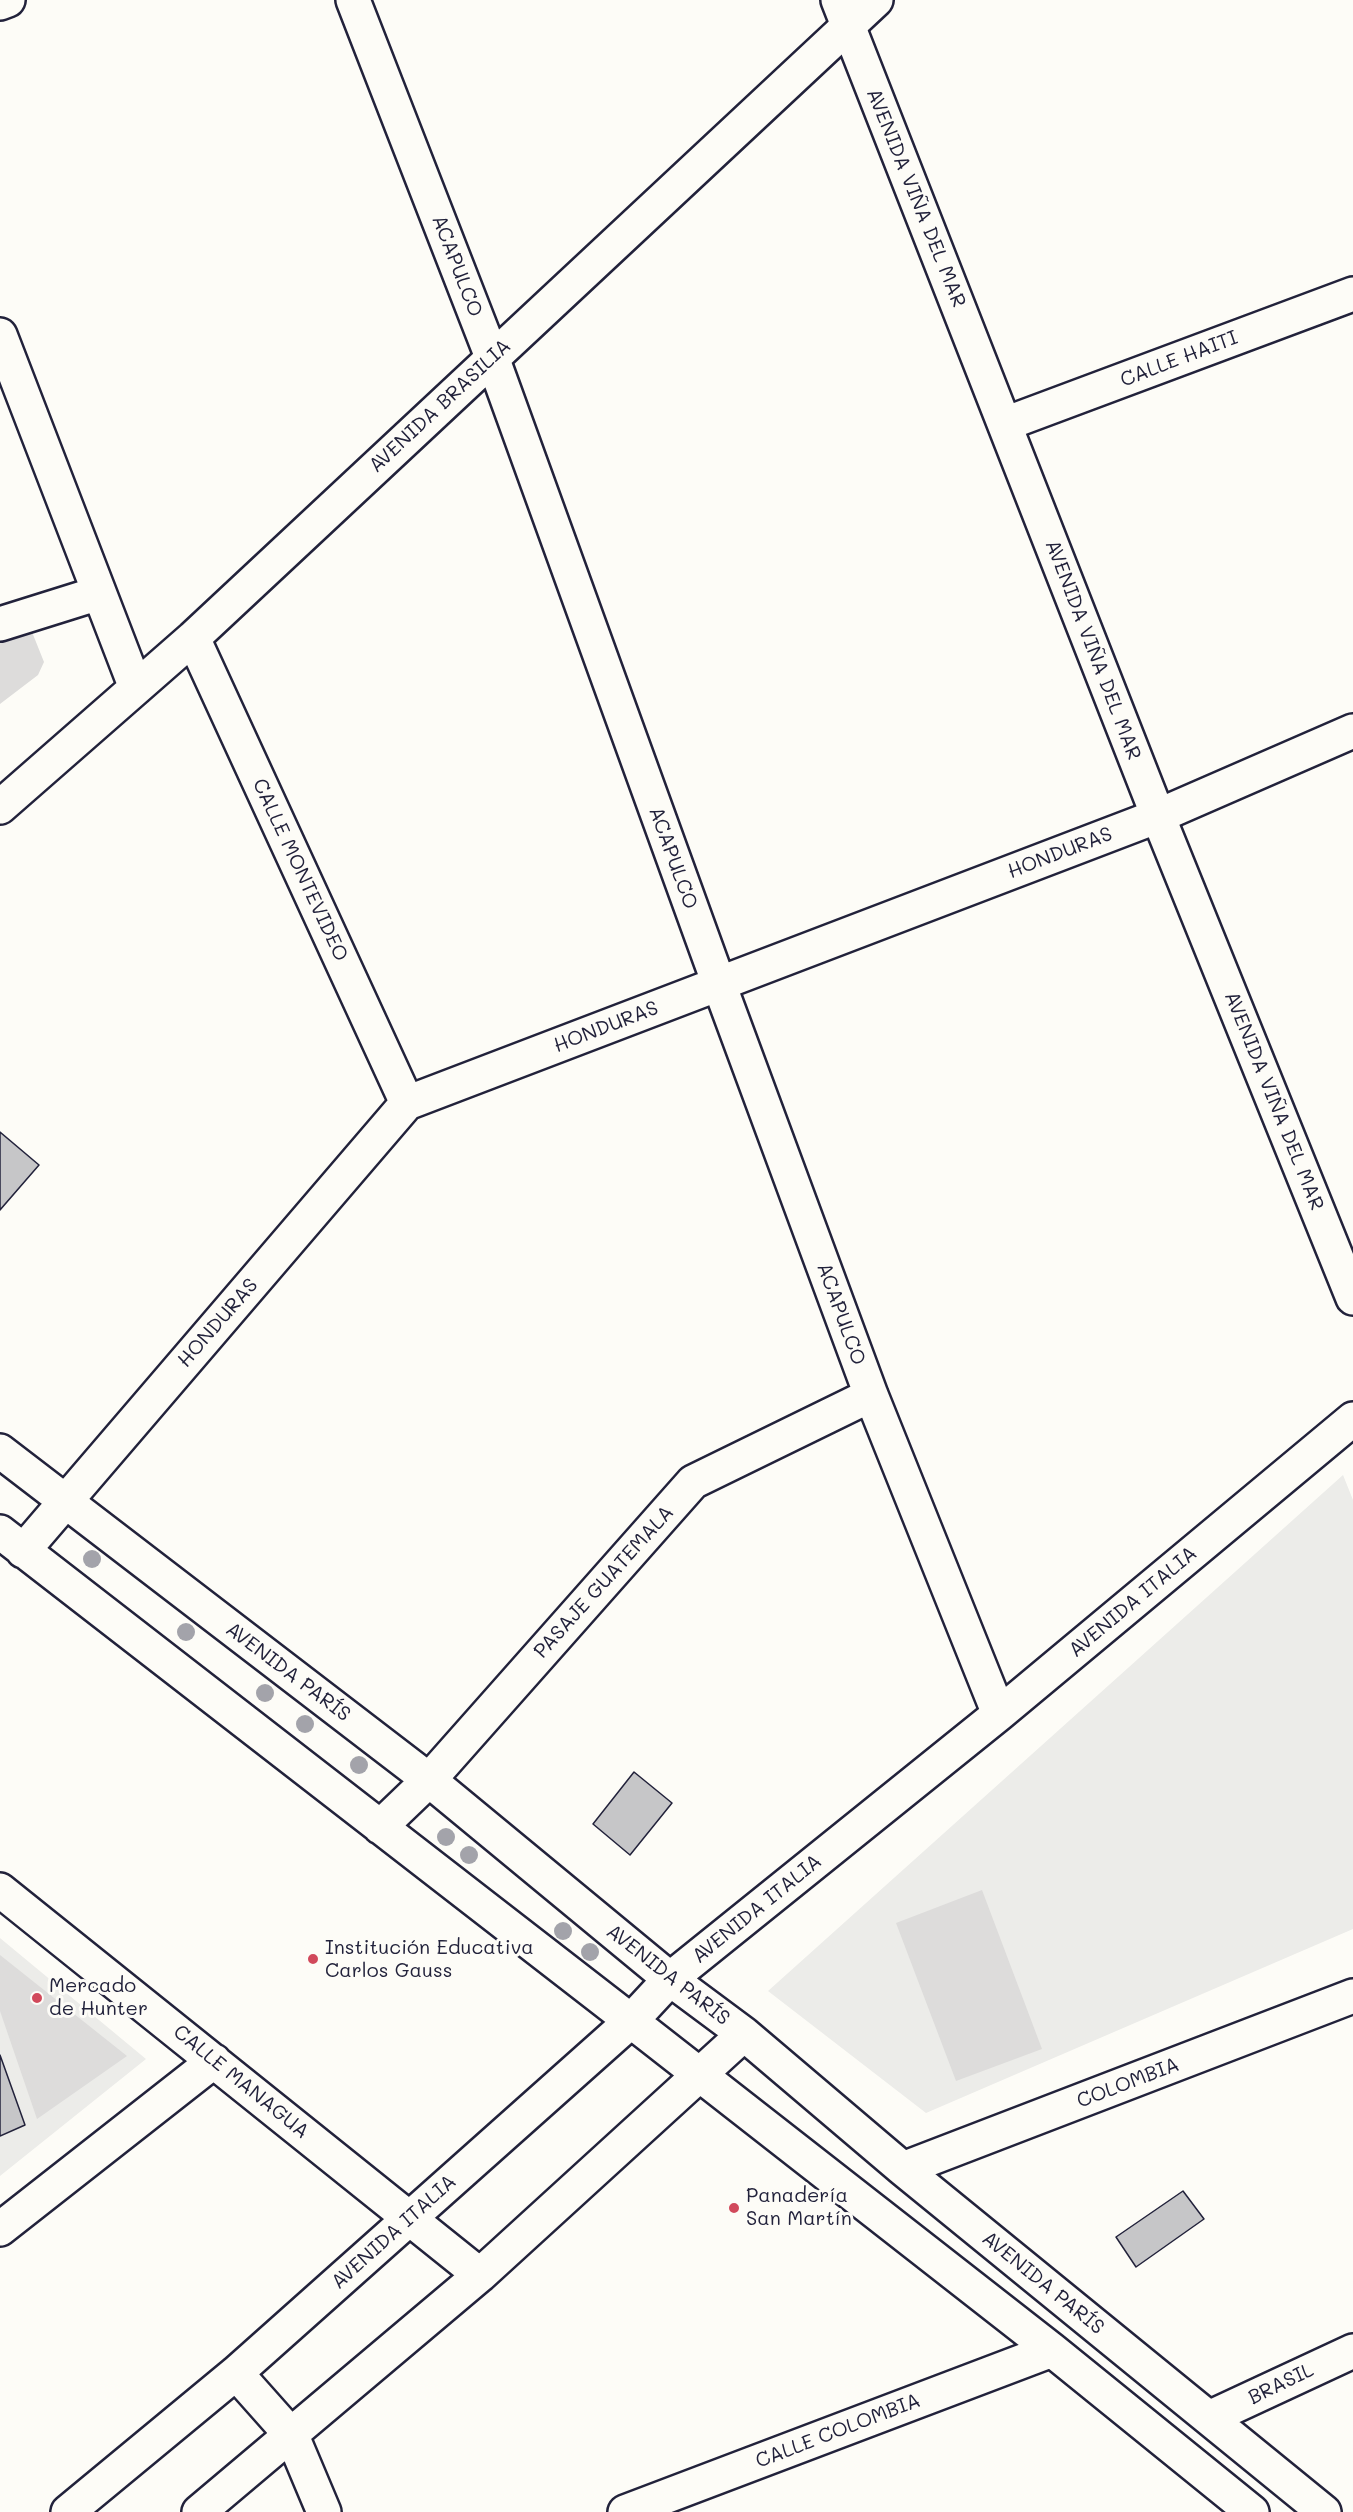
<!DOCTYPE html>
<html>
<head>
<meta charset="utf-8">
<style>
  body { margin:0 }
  canvas { display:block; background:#fdfcf7 }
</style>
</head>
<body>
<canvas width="1353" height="2512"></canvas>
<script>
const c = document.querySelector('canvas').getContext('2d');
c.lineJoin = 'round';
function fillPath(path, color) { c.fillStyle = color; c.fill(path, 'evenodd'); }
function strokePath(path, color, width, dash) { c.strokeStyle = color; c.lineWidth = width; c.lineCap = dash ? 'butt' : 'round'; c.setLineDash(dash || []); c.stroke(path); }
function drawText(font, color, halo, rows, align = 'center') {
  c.font = font + ' Mali,sans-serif'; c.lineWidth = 6; c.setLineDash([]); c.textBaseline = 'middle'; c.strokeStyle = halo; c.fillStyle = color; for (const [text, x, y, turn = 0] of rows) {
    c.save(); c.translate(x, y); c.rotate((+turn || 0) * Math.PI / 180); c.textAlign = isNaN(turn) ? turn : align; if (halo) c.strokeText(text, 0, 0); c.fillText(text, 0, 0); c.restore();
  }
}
fillPath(new Path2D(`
  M1343,1475L1353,1500V1929L926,2113L768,1991Z
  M0,1938L146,2059L0,2176Z`), '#ecece9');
fillPath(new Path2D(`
  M24,612L44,662L38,675L0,704V622Z
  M982,1890L1042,2049L956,2081L896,1923Z
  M0,1955L127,2056L37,2119L0,2011Z`), '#dddcdb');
const building = new Path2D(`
  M0,1132L39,1165L0,1210Z
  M634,1772L672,1803L630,1855L593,1824Z
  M0,2055L25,2125L0,2136Z
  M1183,2191L1204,2219L1136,2267L1116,2237Z`);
fillPath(building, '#c6c6c8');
strokePath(building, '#22223b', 1.5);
const minor = new Path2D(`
  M353,0L492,357L719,984L871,1395L999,1714
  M0,3L8,0
  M0,335L136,688
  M1005,424L1353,294
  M0,624L99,593
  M193,638L407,1103
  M0,807L193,638L876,0
  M0,1451L429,1780L670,1979L744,2034L903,2169L1324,2512
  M0,1532L631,2021L1052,2350L1252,2512
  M23,1551L407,1103L1158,816L1353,731
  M380,1827L429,1780L693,1482L871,1395
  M0,1890L480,2275
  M903,2169L1353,1996
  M0,2229L214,2061
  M236,2373L292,2436L324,2512
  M1209,2418L1353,2351
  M68,2512L236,2373L631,2021L670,1979L999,1714L1353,1419
  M199,2512L480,2275L744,2034
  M625,2512L1052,2350`);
const major = new Path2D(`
  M838,0L1158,816L1353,1298`);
strokePath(minor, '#22223b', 38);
strokePath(major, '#22223b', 38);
strokePath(minor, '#fdfcf7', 33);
strokePath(major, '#fdfcf7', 33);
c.fillStyle = '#a3a3aa';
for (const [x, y] of [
  [92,1559],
  [186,1632],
  [265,1693],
  [305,1724],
  [359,1765],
  [446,1837],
  [469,1855],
  [563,1931],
  [590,1952]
]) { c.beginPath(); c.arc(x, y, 9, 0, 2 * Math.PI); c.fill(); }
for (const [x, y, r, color] of [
  [313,1959,6,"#d1495b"],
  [37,1998,6,"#d1495b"],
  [734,2208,6,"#d1495b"]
]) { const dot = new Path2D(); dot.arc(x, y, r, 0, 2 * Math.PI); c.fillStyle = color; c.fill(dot); strokePath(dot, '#fdfcf7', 2); }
drawText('20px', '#22223b', '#fdfcf7', [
  ["AVENIDA VIÑA DEL MAR",916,198,68],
  ["ACAPULCO",457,266,69],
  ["CALLE HAITI",1179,359,-21],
  ["AVENIDA BRASILIA",440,406,-43],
  ["AVENIDA VIÑA DEL MAR",1093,650,69],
  ["HONDURAS",1060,853,-21],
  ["ACAPULCO",673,858,70],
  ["CALLE MONTEVIDEO",300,870,65],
  ["HONDURAS",606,1027,-21],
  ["AVENIDA VIÑA DEL MAR",1274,1101,68],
  ["ACAPULCO",841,1314,70],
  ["HONDURAS",218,1323,-49],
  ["PASAJE GUATEMALA",604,1582,-48],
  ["AVENIDA ITALIA",1133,1602,-40],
  ["AVENIDA PARÍS",288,1672,37],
  ["AVENIDA ITALIA",757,1909,-39],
  ["AVENIDA PARÍS",668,1975,38],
  ["CALLE MANAGUA",241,2082,39],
  ["COLOMBIA",1128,2083,-21],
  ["AVENIDA ITALIA",394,2232,-42],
  ["AVENIDA PARÍS",1043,2283,39],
  ["BRASIL",1281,2384,-26],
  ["CALLE COLOMBIA",838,2431,-21]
]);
drawText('20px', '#22223b', '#fdfcf7', [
  ["Institución Educativa",325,1948],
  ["Carlos Gauss",325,1971],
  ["Mercado",49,1986],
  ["de Hunter",49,2009],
  ["Panadería",746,2196],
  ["San Martín",746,2219]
], 'left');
</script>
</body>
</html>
